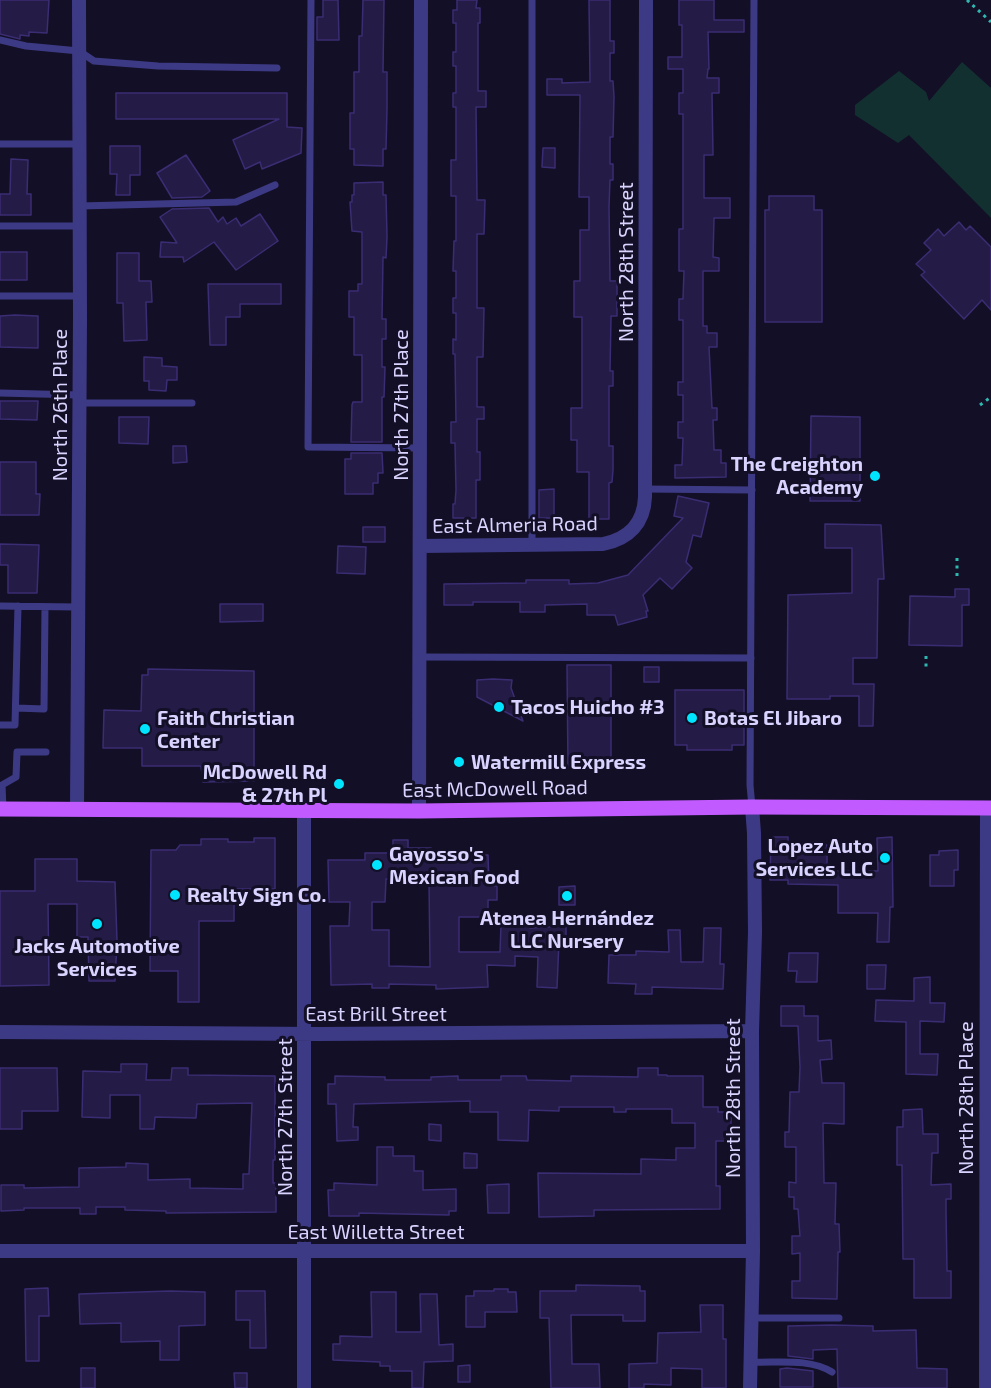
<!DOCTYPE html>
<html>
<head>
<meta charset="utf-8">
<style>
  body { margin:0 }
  canvas { display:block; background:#130f26 }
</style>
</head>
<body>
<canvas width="991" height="1388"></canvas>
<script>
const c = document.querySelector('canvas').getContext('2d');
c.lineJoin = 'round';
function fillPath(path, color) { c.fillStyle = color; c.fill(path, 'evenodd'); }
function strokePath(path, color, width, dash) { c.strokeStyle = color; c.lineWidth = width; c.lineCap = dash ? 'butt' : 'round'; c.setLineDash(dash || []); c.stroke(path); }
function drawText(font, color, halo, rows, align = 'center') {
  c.font = font + ' "Exo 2",sans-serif'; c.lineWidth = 6; c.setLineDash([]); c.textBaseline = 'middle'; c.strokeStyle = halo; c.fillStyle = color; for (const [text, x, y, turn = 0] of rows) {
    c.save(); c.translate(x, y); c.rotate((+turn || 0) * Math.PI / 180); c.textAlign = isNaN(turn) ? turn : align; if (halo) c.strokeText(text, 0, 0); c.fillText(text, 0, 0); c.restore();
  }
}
fillPath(new Path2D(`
  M962,62L991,88V218L909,135L898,143L855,115V105L899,71L926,92L929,101Z`), '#12302f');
const building = new Path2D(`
  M0,0H49L47,33L29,32V36L20,35V39L0,34Z
  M323,0H338L339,40H317V17H323Z
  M363,0H384L383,72H387V108L386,149H383V166L354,165V149H350V113H354V72H359V36H362Z
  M457,0H477L476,8H480V23H478V91H486V107H476L477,200H485L484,234H477V308H484L483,357H477V407H484V419H477V452H480V480H476V518H453V504H455L456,490L455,443H451V422H456L455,354H453V339L456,340V313H453V298H456V271H453L454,241H456V196H451V160H456V107H453V93H456V66H453V52H456V23H453V10H457Z
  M589,0H610V41H614V53H610V81H613L614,97L613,137H610V164H613V180H610L609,207L610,281H617V316H611L610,371H613V386H609V446H613V470L612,482L609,483V519H589V472H577V440H571V408H582V317H574V281H580V230H589V197H579L580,95H547V79H562V83L590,82Z
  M679,0H714V20H744V32H708L709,69H708L707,78H719V93H712L713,155H704V198H730V218H714L713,257L719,258V271H703V326H707V333H717V347H709L712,408H717V420H713L714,450H721V463H726V477L675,478V465H682L683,438H678V422H683V395H678V382H683V320H679V299H683L684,271H679V229H683V114H679V93H683V69H668V57H682V25H679Z
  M116,93H287V127L302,128L301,153L262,169L260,162L245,169L233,140L279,119H116Z
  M110,146H140V175H130V195H116L117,174H110Z
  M543,148H555V168L542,167Z
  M186,155L210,191L202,197L172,198L157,173Z
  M11,159L28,160L27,194H31V215H0V194H10Z
  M383,182V195H386L387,237L386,258L383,257L382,319H386V339H382V367H385L384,397H382V442H351L352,405L353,402H362V355H354V317H349V291H358V284H362V232L352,231L350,202H352V195H354V183Z
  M769,196H814V210H822V322H765V210H769Z
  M209,208L218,222L223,217L227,224L236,218L241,226L260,214L278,241L236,270L214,242L184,262L183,257H160L161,242L177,243L160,217L172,209Z
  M959,222L966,230L970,226L991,247V310L982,300L964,319L921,275L925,272L916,264L931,250L924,243L938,229L944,236Z
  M0,252H27V280H0Z
  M117,253H139V281H151L152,302H146L147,340L124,341L123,303H117Z
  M208,284H281V304H240V317H226V345H210Z
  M15,315L38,316V348L0,347V316Z
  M144,357L162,358V366L177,367V380H167L166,391L149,390V381H144Z
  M0,401H38L37,420L0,419Z
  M811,416L860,417V501H810Z
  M119,417H149L148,444L119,443Z
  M173,446H186L187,462L173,463Z
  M351,453H382L383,473H378V483H373V494H345V459H351Z
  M0,462H36V494H40L39,515H0Z
  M554,489V518H539V490Z
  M678,496L709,503L701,537L693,535L686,562L692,568L672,589L660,578L643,595L648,611H646L647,617L618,625L615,615H587V604L545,605V612H520V602H473V605H444V584L526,583V580H569V584L598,583L628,575L683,518L674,516Z
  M825,524L881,525L884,579H878L877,658H853V684H874L873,726H859V696H830V699H787L788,595L852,593V548H825Z
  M363,527H385V542H363Z
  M0,544L39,545L37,593H8V565H0Z
  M338,546L366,547L365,574L337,573Z
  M955,589H969V605H962V646L909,645L910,596L955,597Z
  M220,604H263V621L220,622Z
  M567,665H611V768H568Z
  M644,667H659V682H644Z
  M148,669L254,671V781L203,782L201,766H142V748H103L104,710L141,711L142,675H148Z
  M493,679L512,680L511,688L523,721L477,697V680Z
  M675,690H744V745H732V750H687V745H675Z
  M771,837H788V845H827V871H878L877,838L892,837L893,907H890L889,942H877L878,913H838V885L788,884V880H770Z
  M254,838H275V889H234V921H199V1002H178V971H150L151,850H176L180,845H201V839H228V842H254Z
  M393,840H408V848H431V855H488L489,886H497V900H488V917H459V952H500L501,925H530V928L566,926V941H559L557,988L537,987L538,957L515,956V966L487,965L488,987L436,989V985L389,984V988H372V984L331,985L330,926H349L350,902H329L328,860H365V853H393ZM386,879H429L430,967L389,966V930H372V902H385Z
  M958,850V870H954V886H930V855H939V851Z
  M35,859H77V881L115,882L117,941L115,981H89L88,937H77V904H48L49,985L0,986V891H35Z
  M575,886V905H559V887Z
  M704,928H721L720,964H724L723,989L652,987V994H635L636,984L608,983L609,955H636V951L669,952L668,930H680L681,962H703Z
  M789,953H818L817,982H796L797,971H788Z
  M867,965H886L885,989H867Z
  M930,977V1003H945L944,1022L920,1021V1054H938L937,1075L906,1074V1022L875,1021L876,1000L914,1001V978Z
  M781,1006H804V1016H818V1041L831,1040L832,1059L820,1060L822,1083H844V1124L823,1123L824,1183H836L835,1224H839L840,1252H838L837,1299L792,1298V1281H800V1253L792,1254V1236H800L798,1209H794V1197H789V1182L796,1183V1147H785V1132H789L790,1092H799L800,1067L798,1026H781Z
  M121,1064H147L146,1080H171L172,1068H188V1075L275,1076V1160H273V1183H276V1212L166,1213V1211L125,1210V1207H96V1214H80V1208H24V1210L1,1211V1185H24V1188L79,1187V1168L126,1167V1163L148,1164V1180L190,1179V1188L243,1189V1174H249L252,1103L197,1104L196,1118L155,1117L154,1129H140V1095H110V1118L82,1117L83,1071L121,1072Z
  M0,1068H57L58,1111H22V1129H0Z
  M638,1068H658V1075H667V1076H703V1107H718V1112H731V1141H716V1186H720V1209L594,1210V1216L539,1217L538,1173L641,1174V1159L676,1160V1148H695V1123H672V1109H626V1112H614V1107H559V1111L529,1110L528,1141L498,1140V1112H470V1101L354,1104L353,1127H358V1140L337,1141L336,1104H328V1084H335V1076L385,1077V1080H431V1077L458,1076V1080H501V1076H526L527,1080L571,1081V1076L638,1077Z
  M922,1109L923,1134H938V1153H932L931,1185L951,1184V1199H946V1211L947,1271H951V1298H914V1259H903L902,1165H897V1127H903V1110Z
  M429,1124L441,1125V1141L429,1140Z
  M377,1147H393V1156H414V1171H423V1190L456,1189V1211H449V1215L359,1213V1216H329L328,1190H334V1183L377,1185Z
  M464,1153L477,1154V1168H464Z
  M509,1184V1213H488L487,1185Z
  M576,1285L640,1286V1291H645V1321H623V1315H571L572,1364H599L600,1388H551L549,1318H540V1291H576Z
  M48,1288L49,1316H39V1361H26L25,1289Z
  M494,1289H508V1292H516L517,1312H485V1327H466V1296H474V1291H494Z
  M170,1291L205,1292V1325L179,1326V1360H160V1341L121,1342V1323L80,1324L79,1294Z
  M236,1291H265L266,1348H250V1320H236Z
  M371,1292H396V1332H421L420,1294H437L439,1345L453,1344V1361L424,1362L423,1388H412V1371H390V1366H380V1362L333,1360V1344H340V1336L372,1337Z
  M700,1305H723V1339H726V1388H702V1369L671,1368V1385L644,1384V1388H629V1364L657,1363L658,1333L701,1332Z
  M831,1325L873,1326V1331L916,1330L917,1368L947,1369V1388H838L837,1349L813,1350V1359L788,1356V1326Z
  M470,1365V1382H458V1366Z
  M81,1368H95V1388H81Z
  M787,1368L813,1371V1387H780V1369Z
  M234,1373H247V1388H235Z`);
fillPath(building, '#241b47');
strokePath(building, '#3b2d73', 1.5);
strokePath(new Path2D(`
  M967,0L991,22
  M980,405L991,397
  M957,576V558
  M926,656V668`), '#2fb8b0', 3, [3, 4.5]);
strokePath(new Path2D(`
  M311,0L308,447L420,448
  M532,0V545
  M0,40L26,46L79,51L94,61L158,66L277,68
  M0,144H80
  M80,206L236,202L275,185
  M0,226H80
  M0,296H80
  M0,393L79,395
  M80,403H192
  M645,489L752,490
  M0,606L77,607
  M420,657L751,658
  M16,708L44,709L45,607
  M0,725H15L18,606
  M752,807L750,785L754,0
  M3,809L2,785L16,777L17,752H46
  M752,1318H839
  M751,1362C778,1363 809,1358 832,1372`), '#3d3a85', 7);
strokePath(new Path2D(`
  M420,546L603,544C629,539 644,523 645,497L646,0
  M77,809L80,317L79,0
  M304,810V1388
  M419,811L421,0
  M0,1032L319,1034L752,1031
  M0,1251H753
  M750,1388L753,1251L752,1031L755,932L754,833L752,807
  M986,1388L987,808`), '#3d3a85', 14);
strokePath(new Path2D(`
  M0,809L419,811L752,807L991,808`), '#c25bff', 15);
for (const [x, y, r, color] of [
  [875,476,6,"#00e5ff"],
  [499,707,6,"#00e5ff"],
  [692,718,6,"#00e5ff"],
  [145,729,6,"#00e5ff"],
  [459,762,6,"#00e5ff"],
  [339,784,6,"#00e5ff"],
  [885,858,6,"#00e5ff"],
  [377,865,6,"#00e5ff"],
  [175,895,6,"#00e5ff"],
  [567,896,6,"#00e5ff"],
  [97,924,6,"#00e5ff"]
]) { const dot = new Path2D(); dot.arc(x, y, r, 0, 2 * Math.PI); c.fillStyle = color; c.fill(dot); strokePath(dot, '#130f26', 2); }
drawText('20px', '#d9d4ff', '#130f26', [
  ["North 28th Street",626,262,-90],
  ["North 26th Place",60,405,-90],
  ["North 27th Place",401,405,-90],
  ["East Almeria Road",515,525,-1],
  ["East McDowell Road",495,789,-1],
  ["East Brill Street",376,1014],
  ["North 28th Street",733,1098,-90],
  ["North 28th Place",966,1098,-90],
  ["North 27th Street",285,1117,-90],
  ["East Willetta Street",376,1232]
]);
drawText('bold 20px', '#d9d4ff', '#130f26', [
  ["The Creighton",863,464,"right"],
  ["Academy",863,487,"right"],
  ["Tacos Huicho #3",511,707],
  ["Faith Christian",157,718],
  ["Center",157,741],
  ["Botas El Jibaro",704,718],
  ["Watermill Express",471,762],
  ["McDowell Rd",327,772,"right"],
  ["& 27th Pl",327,795,"right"],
  ["Lopez Auto",873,846,"right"],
  ["Services LLC",873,869,"right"],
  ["Gayosso's",389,854],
  ["Mexican Food",389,877],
  ["Realty Sign Co.",187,895],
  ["Atenea Hernández",567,918,"center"],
  ["LLC Nursery",567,941,"center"],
  ["Jacks Automotive",97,946,"center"],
  ["Services",97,969,"center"]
], 'left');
</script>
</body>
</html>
